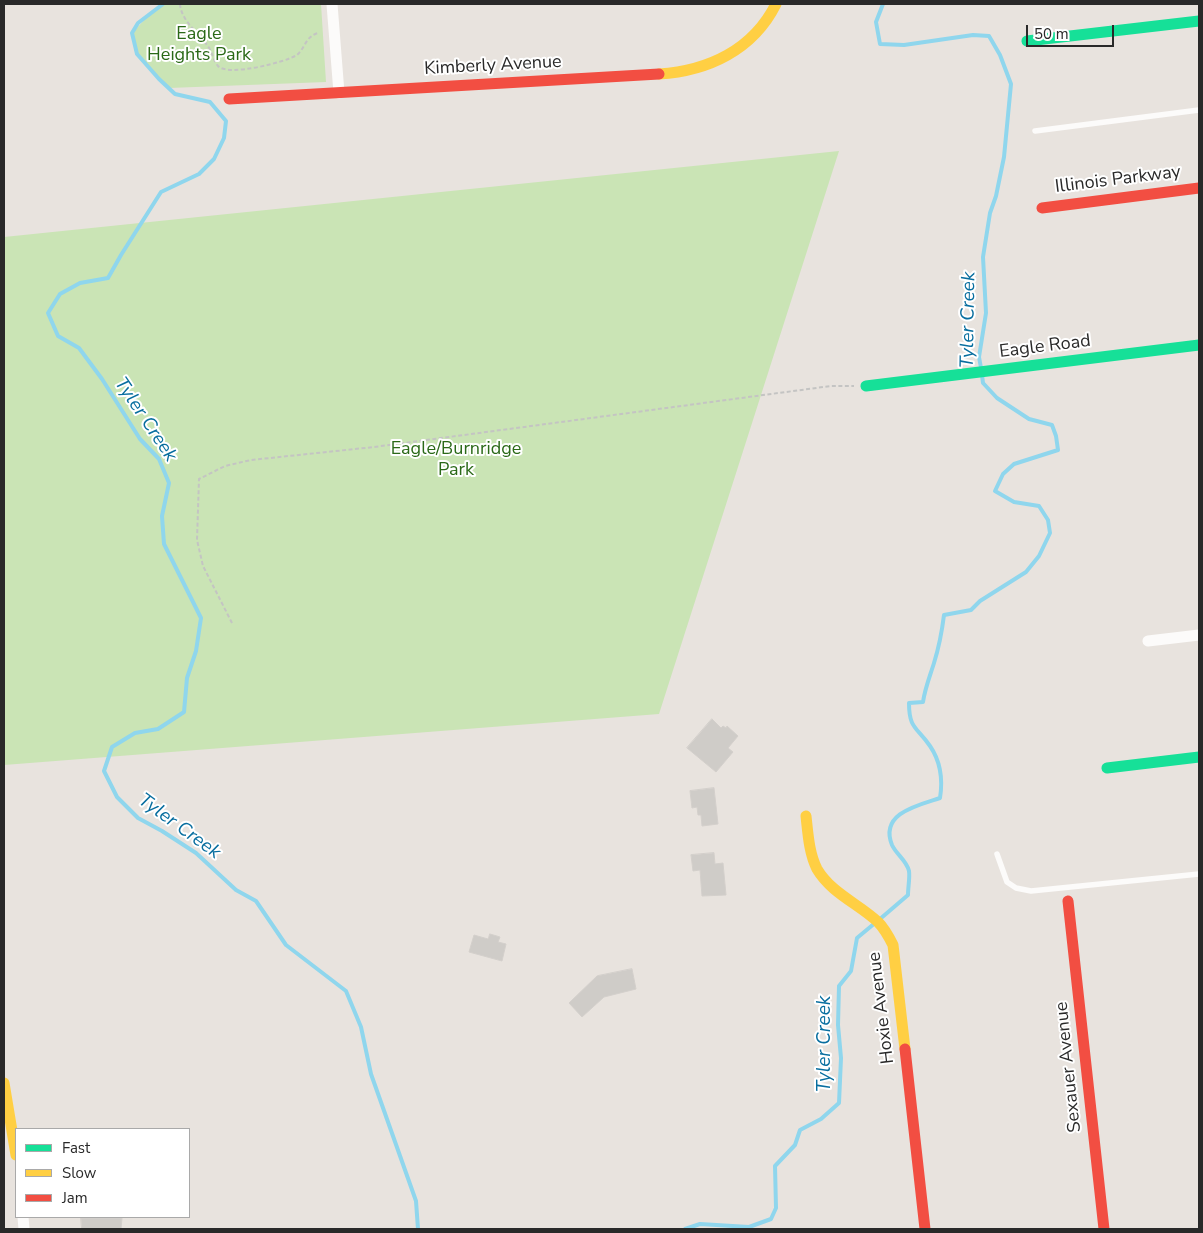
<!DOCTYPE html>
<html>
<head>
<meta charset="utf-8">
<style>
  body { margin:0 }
  #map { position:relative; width:1203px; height:1233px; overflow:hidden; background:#e8e3de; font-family:"Nunito Sans",sans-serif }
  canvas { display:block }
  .frame { position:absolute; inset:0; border:5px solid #292929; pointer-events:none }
  .legend { position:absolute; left:15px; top:1128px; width:175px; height:90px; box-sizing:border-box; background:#fff; border:1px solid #a9a9a9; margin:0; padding:6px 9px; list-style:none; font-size:15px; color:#292929 }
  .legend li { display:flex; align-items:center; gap:10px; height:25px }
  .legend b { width:25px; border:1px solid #a9a9a9 }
  .scale { position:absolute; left:1026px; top:25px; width:88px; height:22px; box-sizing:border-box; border:2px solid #292929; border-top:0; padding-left:6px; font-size:15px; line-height:18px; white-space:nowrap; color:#292929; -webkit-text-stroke:4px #fff; paint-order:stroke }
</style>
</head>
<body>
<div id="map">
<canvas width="1203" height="1233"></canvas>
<div class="frame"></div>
<ul class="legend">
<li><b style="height:6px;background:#16e098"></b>Fast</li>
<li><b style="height:6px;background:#ffcf43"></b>Slow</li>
<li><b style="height:6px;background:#f24e42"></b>Jam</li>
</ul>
<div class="scale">50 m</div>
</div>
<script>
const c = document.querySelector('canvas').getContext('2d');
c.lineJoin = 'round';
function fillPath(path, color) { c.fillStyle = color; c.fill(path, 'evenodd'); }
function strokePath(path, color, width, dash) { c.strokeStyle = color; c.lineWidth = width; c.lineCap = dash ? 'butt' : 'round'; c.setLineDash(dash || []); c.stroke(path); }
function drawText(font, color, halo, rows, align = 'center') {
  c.font = font + ' "Nunito Sans",sans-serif'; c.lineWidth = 4; c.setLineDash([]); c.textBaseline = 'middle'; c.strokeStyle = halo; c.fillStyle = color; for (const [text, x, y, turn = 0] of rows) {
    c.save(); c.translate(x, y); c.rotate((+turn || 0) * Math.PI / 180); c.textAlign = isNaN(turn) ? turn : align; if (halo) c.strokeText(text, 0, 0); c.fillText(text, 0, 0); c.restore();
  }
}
fillPath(new Path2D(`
  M163,4H321L326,82L169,88L137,54L132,33L151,13Z
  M839,151L659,714L4,765V237Z`), '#cae4b5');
strokePath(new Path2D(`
  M163,4L138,23L132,33L137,54L159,79L175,94L210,102L226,121L224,138L214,159L199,174L161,192L121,255L108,278L80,283L60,294L48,313L58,336L79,348L102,379L140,439L159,459L169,483L162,516L164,544L201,618L196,651L187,678L184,712L158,729L135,733L112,747L104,771L117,797L138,818L162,831L196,853L236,890L256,901L286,945L346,991L361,1027L371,1074L416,1201L418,1229
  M883,4L876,22L880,44L904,45L973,35L989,36L1000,55L1011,84L1004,157L996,196L990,213L983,257L986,313L979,357L981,368
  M880,919L908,895C908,887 910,878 909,871C907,861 896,854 892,845C879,813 919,805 940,798C943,779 941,762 930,746C917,727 909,729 909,703L923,702C925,688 930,676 934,663C939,647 942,631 944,615L971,610L980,601L1026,572L1039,556L1050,533L1048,520L1039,506L1014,502L995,491L1003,474L1014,464L1058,450L1056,436L1052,425L1029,419L997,398L983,383L982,375
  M685,1229L700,1224L749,1227L771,1219L776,1208L775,1166L795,1145L800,1130L821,1119L839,1103L841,1058L838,1025L839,986L851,971L857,938L875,923`), '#8fd6ed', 4);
const building = new Path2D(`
  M712,719L721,728L723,726L726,728L727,726L738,736L728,748L733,752L716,772L687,748Z
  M714,788L718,824L702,826L701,815H698L697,807L692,808L690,791Z
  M714,853L715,864L723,863L726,895L702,896L700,870L693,871L691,855Z
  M490,934L500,937L498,942L506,944L502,961L469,952L474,935L488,939Z
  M632,969L636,989L604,997L582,1017L569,1003L597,976Z
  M81,1218H122L121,1229H82Z`);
fillPath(building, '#cfccc8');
strokePath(building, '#d3cfcb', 1);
strokePath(new Path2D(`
  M180,4C181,20 198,33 207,45C212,51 213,60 218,66C228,77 286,62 297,55C305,48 306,36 318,33
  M232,623L203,566L197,540L199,479L225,466L251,460L374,447L831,386H854`), '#c4c4c3', 2, [4, 2.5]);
strokePath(new Path2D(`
  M1035,131L1199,110
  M997,854L1007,882L1016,888L1031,891L1199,874`), '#fcfbfa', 5.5);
strokePath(new Path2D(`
  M332,4L339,93
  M1148,641L1199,635
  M23,1217L24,1229`), '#fcfbfa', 11);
strokePath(new Path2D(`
  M1027,41L1199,21
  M866,386L1199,345
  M1107,768L1199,757`), '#16e098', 11);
strokePath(new Path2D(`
  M659,74C708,71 753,50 776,4
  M806,816C808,834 809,853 817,869C831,893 859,904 878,922C885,929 889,937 893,945L905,1049
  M4,1083L16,1155`), '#ffcf43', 11);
strokePath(new Path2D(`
  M229,99L659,74
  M1042,208L1199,188
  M1068,901L1104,1229
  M905,1049L925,1229`), '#f24e42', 11);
drawText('18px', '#2a6917', '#fff', [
  ["Eagle",199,35],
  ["Heights Park",199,56],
  ["Eagle/Burnridge",456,450],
  ["Park",456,471]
]);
drawText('18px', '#292929', '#fff', [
  ["Kimberly Avenue",493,66,-3],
  ["Illinois Parkway",1118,180,-7],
  ["Eagle Road",1045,347,-7],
  ["Hoxie Avenue",882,1008,-97],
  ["Sexauer Avenue",1069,1067,-96]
]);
drawText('italic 19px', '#086e9f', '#fff', [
  ["Tyler Creek",969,320,-89],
  ["Tyler Creek",145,420,56],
  ["Tyler Creek",179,827,36],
  ["Tyler Creek",825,1044,-90]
]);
</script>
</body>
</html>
